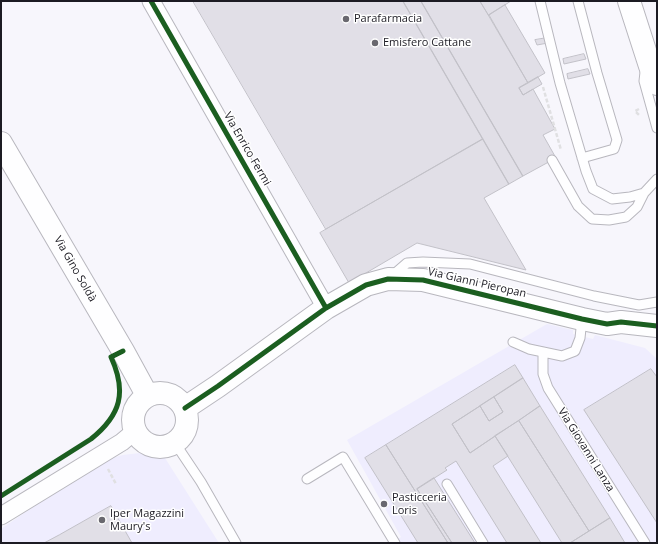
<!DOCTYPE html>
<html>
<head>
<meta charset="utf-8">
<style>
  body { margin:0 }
  #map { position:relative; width:658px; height:544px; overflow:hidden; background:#f7f6fc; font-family:"Open Sans",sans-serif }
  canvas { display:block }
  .frame { position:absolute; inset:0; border:2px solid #1c1b23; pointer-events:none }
</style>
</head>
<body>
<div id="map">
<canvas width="658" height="544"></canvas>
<div class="frame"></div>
</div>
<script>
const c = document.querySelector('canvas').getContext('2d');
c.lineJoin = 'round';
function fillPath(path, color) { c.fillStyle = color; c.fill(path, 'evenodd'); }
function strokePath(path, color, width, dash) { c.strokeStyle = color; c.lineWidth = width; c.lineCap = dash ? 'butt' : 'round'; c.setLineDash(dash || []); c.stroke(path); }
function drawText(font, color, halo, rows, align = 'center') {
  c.font = font + ' "Open Sans",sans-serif'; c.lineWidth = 3; c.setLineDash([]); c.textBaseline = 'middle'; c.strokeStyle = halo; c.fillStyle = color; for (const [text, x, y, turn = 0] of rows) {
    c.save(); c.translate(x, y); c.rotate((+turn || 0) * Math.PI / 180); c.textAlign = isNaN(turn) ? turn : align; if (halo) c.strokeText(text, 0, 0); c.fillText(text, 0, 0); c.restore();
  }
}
fillPath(new Path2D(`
  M547,324L573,330V334L593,339L595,335L645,348L657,359V543H390L401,537L347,440Z
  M140,453L155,455L165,458L219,543H1V529L66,484L112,458L123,455Z`), '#efedfe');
const building = new Path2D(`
  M193,1H403L483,139L326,229Z
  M403,1H421L523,176L509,184Z
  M421,1H480L528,83L519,88L523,95L533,89L555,129L543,135L556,158L523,176Z
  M480,1H511L489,15Z
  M505,5L545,73L528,83L489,15Z
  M547,38L548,43L537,45L535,40Z
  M584,54L586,59L564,64L563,59Z
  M588,69L590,74L568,79L567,74Z
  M538,77L542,84L523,95L519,88Z
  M483,139L509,184L484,198L526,270L417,243L349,283L320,233Z
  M515,365L523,378L452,424L470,453L495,436L508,456L493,466L541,543H507L456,461L445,468L447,470L417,489L452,543H448L386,445Z
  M651,369L657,377V523L584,410Z
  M523,378L540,406L470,453L452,424L480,406L489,421L503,412L494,397Z
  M494,397L503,412L489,421L480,406Z
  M540,406L610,518L589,531L519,421Z
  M519,421L589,531L570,543H562L495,436Z
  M386,445L448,543H418L365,458Z
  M434,478L475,543H452L417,489Z
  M111,506L132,543H44L59,535Z
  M610,518L625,543H570L589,531Z`);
fillPath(building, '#e1dfe7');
strokePath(building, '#c2c1c8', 1);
const service = new Path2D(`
  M540,1L560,83L586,171L593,189L612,199L630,197L644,193L657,179
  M578,1L597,73L617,140L614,149L582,158
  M645,72L644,81L657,128
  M552,160L578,206L592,219L609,220L626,217L637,207L644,193
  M392,276L407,263L423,262L470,264L594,296L639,305L657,302
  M513,342L529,349L562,356L575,351L580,338L582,319
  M543,352V374L548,388L645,543
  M175,443L201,482L236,543
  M307,479L343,457L395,543
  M447,484L483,543`);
const minor = new Path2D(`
  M151,1L326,308
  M1,516L122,442L135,431`);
const tertiary = new Path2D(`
  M629,1L650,66L657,84
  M1,143L123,351L147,395
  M133 420a27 27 0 1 1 54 0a27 27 0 1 1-54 0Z
  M185,408L218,386L326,308L366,285L388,279L423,280L582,319L607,324L621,322L657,326`);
strokePath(service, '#b8b7be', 11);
strokePath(minor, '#b8b7be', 19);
strokePath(tertiary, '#b8b7be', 24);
strokePath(new Path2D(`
  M543,87L561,150
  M639,109L635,111L639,115
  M108,469L116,484`), '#e0e0e2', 2.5, [4, 2]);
strokePath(service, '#fefeff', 9);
strokePath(minor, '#fefeff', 17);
strokePath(tertiary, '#fefeff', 22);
strokePath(new Path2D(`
  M151,1L326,308
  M185,408L218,386L326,308L366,285L388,279L423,280L582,319L607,324L621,322L657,326
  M1,496L91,439C121,415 127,392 111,357L123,351`), '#1b5e20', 5);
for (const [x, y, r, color] of [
  [346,19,4,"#69686f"],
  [375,43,4,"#69686f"],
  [384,504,4,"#69686f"],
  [102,520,4,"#69686f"]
]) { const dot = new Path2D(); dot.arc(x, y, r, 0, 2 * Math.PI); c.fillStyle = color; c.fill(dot); strokePath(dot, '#fff', 1.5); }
drawText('11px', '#1c1b23', '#fff', [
  ["Parafarmacia",354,19],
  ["Emisfero Cattane",383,43],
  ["Pasticceria",392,498],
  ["Loris",392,511],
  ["Iper Magazzini",110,514],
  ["Maury's",110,527]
], 'left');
drawText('11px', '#1c1b23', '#fff', [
  ["Via Enrico Fermi",247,149,60],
  ["Via Gino Soldà",75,269,60],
  ["Via Gianni Pieropan",477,283,13],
  ["Via Giovanni Lanza",586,450,58]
]);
</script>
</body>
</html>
